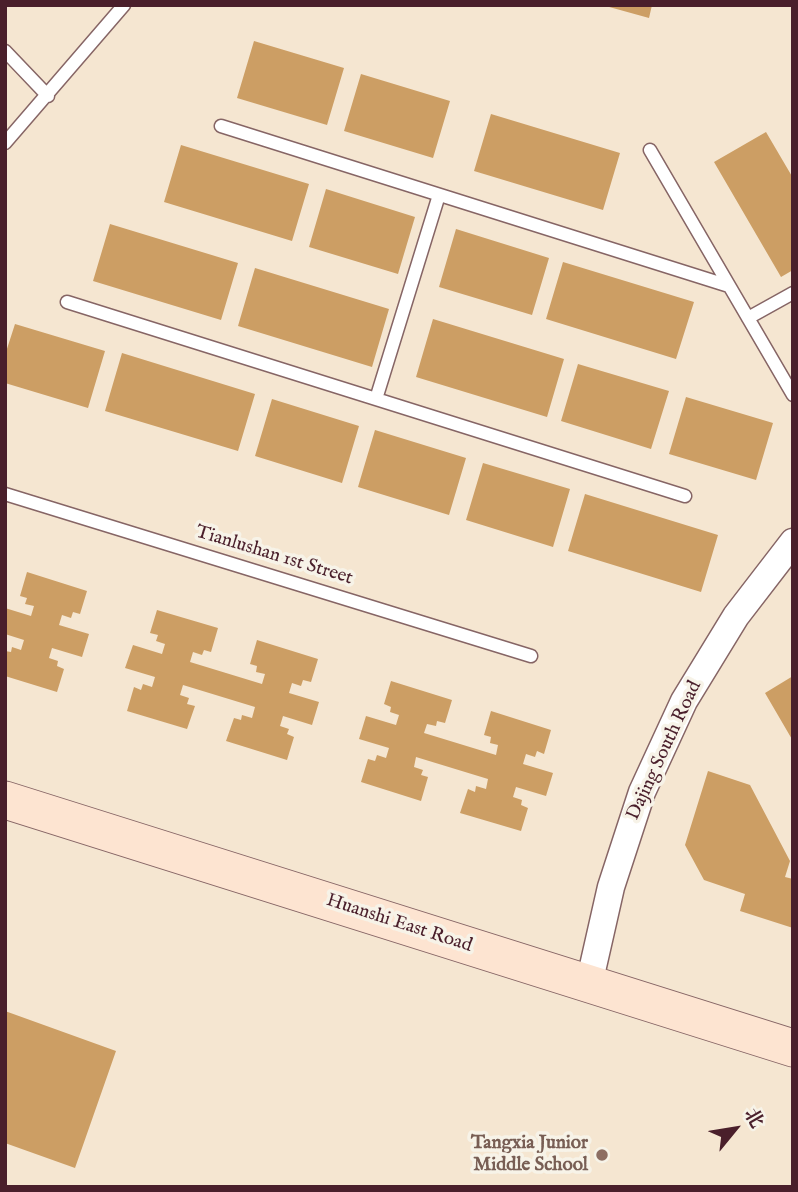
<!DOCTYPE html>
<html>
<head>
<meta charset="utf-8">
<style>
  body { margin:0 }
  #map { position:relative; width:798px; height:1192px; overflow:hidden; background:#f5e6d1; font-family:"IM FELL English","Noto Serif SC",serif }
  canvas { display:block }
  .frame { position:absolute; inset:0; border:7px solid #4a1f2b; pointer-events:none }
  .north { position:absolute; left:700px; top:1094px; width:70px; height:70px; -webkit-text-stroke:5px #f7f3e8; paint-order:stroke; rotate:60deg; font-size:19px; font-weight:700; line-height:28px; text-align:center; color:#4a1f2b }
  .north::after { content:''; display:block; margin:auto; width:24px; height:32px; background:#4a1f2b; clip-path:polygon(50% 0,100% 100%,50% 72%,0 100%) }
</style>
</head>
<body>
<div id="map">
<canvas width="798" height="1192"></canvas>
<div class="frame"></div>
<div class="north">北</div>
</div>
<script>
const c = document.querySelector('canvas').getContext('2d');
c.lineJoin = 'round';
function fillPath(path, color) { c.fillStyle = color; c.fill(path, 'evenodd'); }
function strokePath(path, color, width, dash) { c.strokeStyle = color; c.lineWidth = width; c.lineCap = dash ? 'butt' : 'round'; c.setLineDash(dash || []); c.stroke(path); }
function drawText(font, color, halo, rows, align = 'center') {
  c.font = font + ' "IM FELL English",serif'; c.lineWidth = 7; c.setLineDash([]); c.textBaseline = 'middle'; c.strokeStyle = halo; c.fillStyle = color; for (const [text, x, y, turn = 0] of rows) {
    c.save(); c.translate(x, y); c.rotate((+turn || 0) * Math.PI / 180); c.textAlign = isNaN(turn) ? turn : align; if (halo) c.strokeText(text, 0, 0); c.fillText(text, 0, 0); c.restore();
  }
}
fillPath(new Path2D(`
  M602,5H652L649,18Z
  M254,41L344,68L327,125L237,98Z
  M361,74L450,101L433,158L344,131Z
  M491,114L620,153L603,210L474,171Z
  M766,132L793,178V270L781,277L714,162Z
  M181,145L309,184L292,241L164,202Z
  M326,189L415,217L398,274L309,247Z
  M110,224L238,263L221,320L93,281Z
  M456,229L549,258L532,315L439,287Z
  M563,262L694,302L676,359L546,319Z
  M255,268L389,309L372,367L238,326Z
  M433,319L564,359L547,417L416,377Z
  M15,324L105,351L88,408L5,383V355Z
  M122,353L255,394L238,451L105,411Z
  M578,364L669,391L651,449L561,421Z
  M686,397L773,423L756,480L669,454Z
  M272,399L359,426L342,483L255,456Z
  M375,430L466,458L449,515L358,487Z
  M483,463L570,489L553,547L466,520Z
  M585,494L718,535L701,592L568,551Z
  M27,572L87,591L80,614L73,612L71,618L62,615L59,625L89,634L82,657L52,648L49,658L58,661L57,666L64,669L57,692L5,676V651L11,652L12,647L21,650L24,640L5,634V608L31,616L34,606L25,604L27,598L20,596Z
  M157,610L218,628L211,652L204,650L202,655L193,652L190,662L262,684L265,674L256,672L257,666L250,664L257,640L318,659L311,682L303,680L301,686L292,683L289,693L319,702L312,725L283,716L280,726L289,729L287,734L294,737L287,760L226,741L234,718L241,720L242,715L252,718L255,707L183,685L180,695L189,698L187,704L195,706L187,729L127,711L134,687L141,690L143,684L152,687L155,677L125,668L133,645L162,654L165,644L156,641L158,635L150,633Z
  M793,676V741L765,693Z
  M391,681L452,700L445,723L437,721L436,726L427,724L424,733L496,755L498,745L490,743L491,737L484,735L491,711L551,730L544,754L537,751L535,757L526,754L523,764L553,773L546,796L516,787L513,797L522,800L521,805L528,808L521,831L460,813L468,789L475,792L476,786L486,789L488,779L416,757L414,767L423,770L421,775L428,777L421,801L361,782L368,759L375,761L377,755L386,758L389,748L359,739L366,716L396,725L399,715L390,712L391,707L384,704Z
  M708,771L750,785L790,861L785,877L793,879V928L740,911L745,894L704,880L685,845Z
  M5,1011L116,1051L75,1168L5,1143Z`), '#cc9e64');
const lane = new Path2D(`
  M5,51L48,96
  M221,126L729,286
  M5,143L124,5
  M650,150L793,395
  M67,302L685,496
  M748,318L793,293
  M376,399L439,195
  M5,494L531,656`);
const street = new Path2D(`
  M589,984L611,887L642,792L684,701L736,616L793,542`);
const secondary = new Path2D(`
  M5,800L793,1048`);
strokePath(lane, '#866565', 15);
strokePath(street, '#866565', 29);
strokePath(secondary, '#866565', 39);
strokePath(lane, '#fff', 12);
strokePath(street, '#fff', 26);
strokePath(secondary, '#fde4d1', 37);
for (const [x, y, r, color] of [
  [602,1155,7,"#8d6e63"]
]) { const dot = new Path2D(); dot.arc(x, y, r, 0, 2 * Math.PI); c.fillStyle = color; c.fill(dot); strokePath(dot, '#f7f3e8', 2.5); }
drawText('19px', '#4a1f2b', '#f7f3e8', [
  ["Tianlushan 1st Street",274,556,17],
  ["Dajing South Road",665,751,-65],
  ["Huanshi East Road",399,924,18]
]);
drawText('bold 19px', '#785e54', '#f7f3e8', [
  ["Tangxia Junior",588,1144],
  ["Middle School",588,1166]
], 'right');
</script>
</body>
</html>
